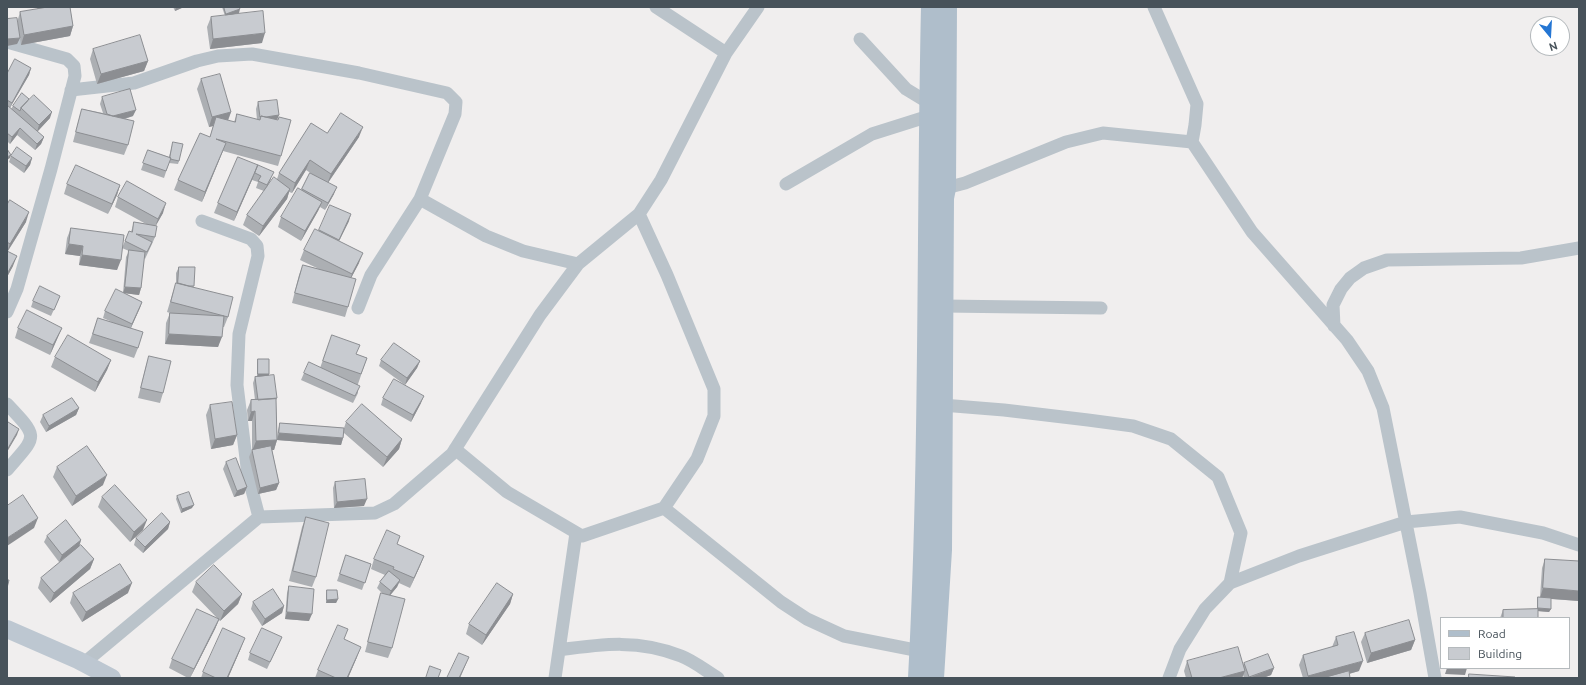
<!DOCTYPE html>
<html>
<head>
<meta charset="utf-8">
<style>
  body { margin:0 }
  #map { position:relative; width:1586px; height:685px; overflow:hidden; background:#f0eeee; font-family:Ubuntu,sans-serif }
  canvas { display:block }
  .frame { position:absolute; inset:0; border:8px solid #47525a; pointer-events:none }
  .legend { position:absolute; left:1440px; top:617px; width:130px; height:52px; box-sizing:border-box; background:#fff; border:1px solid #b5babd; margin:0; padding:5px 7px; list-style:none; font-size:12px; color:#47525a }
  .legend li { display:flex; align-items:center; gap:8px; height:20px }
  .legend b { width:20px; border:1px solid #b5babd }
  .north { position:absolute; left:1530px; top:16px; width:40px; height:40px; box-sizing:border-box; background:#fff; border:1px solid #b5babd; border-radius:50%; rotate:162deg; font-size:11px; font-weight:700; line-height:16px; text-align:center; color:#47525a }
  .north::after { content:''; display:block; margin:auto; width:14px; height:18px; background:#2576d3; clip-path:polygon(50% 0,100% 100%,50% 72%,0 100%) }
</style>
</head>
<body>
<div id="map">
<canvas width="1586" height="685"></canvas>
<div class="frame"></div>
<ul class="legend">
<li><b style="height:5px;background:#afbecb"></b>Road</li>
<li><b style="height:11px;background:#c8cbd0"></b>Building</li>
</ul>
<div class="north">N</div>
</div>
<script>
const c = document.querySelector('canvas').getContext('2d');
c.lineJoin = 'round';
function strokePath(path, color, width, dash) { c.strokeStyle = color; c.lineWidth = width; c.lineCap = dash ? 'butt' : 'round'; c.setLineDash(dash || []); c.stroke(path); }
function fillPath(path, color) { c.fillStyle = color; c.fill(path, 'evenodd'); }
strokePath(new Path2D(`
  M656,7L726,53
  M1154,7L1197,104L1195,125L1192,142
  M860,39L906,89L929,103
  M7,42L67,59L74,66L75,76L51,169L17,289L7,312
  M71,90L134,83L197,61L218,56L252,54L359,73L447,93L456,102L455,114L420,199L371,275L358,308
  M786,184L872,134L929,116
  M946,188L965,183L1066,142L1103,133L1192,142L1252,232L1347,340L1368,371L1383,408L1420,593L1435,678
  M420,199L486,236L523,251L578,264
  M202,221L251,239L257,246L258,256L239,334L237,385L248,475L259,517
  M943,306L1101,308
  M1334,326L1333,305L1341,289L1350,278L1364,268L1387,260L1521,258L1579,248
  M7,404C40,439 37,435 7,470
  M942,405L1004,410L1088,420L1133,426L1171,439L1218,477L1241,533L1230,583
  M455,449L507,492L582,536L664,508L697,459L714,416V389L667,275L639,214
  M664,508L781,602L807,619L844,636L920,651
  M559,650C603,644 639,639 681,656C694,661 706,671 718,678
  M84,663L259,517L375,513L394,504L452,454L540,315L578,264L639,214L661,180L726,53L758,7
  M555,678L576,533
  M1169,678L1180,649L1205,609L1230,583L1299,556L1406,522L1460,517L1543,533L1579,545`), '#bac3ca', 13);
strokePath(new Path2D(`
  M7,629L78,660L112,678`), '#bdc7d1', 18);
strokePath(new Path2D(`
  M918,678C930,455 926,231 931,7
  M934,678L942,550L944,198L946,188L947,7`), '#afbecb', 20);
fillPath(new Path2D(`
  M37,7H70L73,26L70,36L21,45L20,38L17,44L18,19L20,12L37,9Z
  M173,7H184L175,11Z
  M222,7H239V13L232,15L262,43L210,49L207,27L211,17L225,16Z
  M93,49L148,61L144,71L97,84L90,59Z
  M31,68L29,75L10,108L11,109L13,106L28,101L50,118L37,132L44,137L41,144L35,150L17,135L10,144L7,141V74Z
  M201,79L231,112L228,121L234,122L237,114L257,120L256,109L258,102L279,115L277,120L281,156L278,166L223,151L202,202L174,190L178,180L210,137L213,126L209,127L197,89Z
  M102,97L133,116L125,119L128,145L124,155L73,142L79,119L82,109L103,113L100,104Z
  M327,133L359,137L328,183L334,194L325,210L320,207L318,211L301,241L278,227L281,217L301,190L310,173L312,174L306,170L292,193L289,192L287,199L259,236L243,225L247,215L264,191L256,188L258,182L252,180L234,221L214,213L218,203L238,157L271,179L268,186L277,179L279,173Z
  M173,142L179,161L178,164L169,163L164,178L141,170L148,150L169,157Z
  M11,156L32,158L30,165L24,173L9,162Z
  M67,184L120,185L117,195L108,214L64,194Z
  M118,197L163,213L155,226V237L152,244L145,259L144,258L141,288L139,295L124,293L142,302L131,328L138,348L134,358L89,343L98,318L112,322L103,318L105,311L123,293L126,257L129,251L122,248L117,270L79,265L80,256L65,254L67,238L71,228L122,248L125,241L131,232L134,222L146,224L115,207Z
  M7,205L26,222L8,251L13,266L7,277Z
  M349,221L339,241L359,263L351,278L348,307L345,317L292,303L299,275L303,265L319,269L300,260L304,250L319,230Z
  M179,267L194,287L228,317L224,327H223L218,347L165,344L166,323L170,313L167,312L173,292L176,284V273Z
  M60,296L51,316L31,307L33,301Z
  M18,328H62L50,355L15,338Z
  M332,335L356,354L367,358L358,384V393L353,403L301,380L304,373L320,368Z
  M149,356L163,393L160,403L138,398L146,366Z
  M55,357L111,360L107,370L95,392L51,367Z
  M258,359L269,374V375L276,399L277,436L278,430L280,423L344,428L346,422L402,439L399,449L383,467L344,433L343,438L341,445L277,440L274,450H272L279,483L276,490L258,494L249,457L252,450V421H248L247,410L251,400H255L253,383L255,377H257V363Z
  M381,360L420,361L417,368L405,385L421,403L411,422L381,405L383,398L405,385L379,366Z
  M210,405L237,435L233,445L211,449L206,415Z
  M79,408L76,415L46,432L40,422L43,415Z
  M226,462L247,487L244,494L234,497L223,469Z
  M57,467L103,485L72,506L53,477Z
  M335,482L364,506L334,508L333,488Z
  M177,496L192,508L181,513L176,499Z
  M102,497L143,530L130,542L98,507Z
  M306,517L316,577L312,587L289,581L302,527Z
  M170,522L168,529L143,553L134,545L136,538Z
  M47,536L81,540L79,546L94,559L90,569L50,603L38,588L41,578L77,548L59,562L44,542Z
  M397,545L424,556L410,588L399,583L397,587L390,595L392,648L388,658L365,652L378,603L381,593L383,594L377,588L380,582L385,575L371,569L374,559Z
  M346,555L371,564L362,590L337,581Z
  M1545,559L1579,601L1551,599V609L1549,612L1538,611V618H1500L1503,610L1537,609V601L1538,597H1540L1542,568Z
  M196,582L242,594L238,604L220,621L219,620L215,629L190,678H188L169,668L172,659L218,619L192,592Z
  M289,586L309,621L285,619L287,593Z
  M327,590L338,599L336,603H326V594Z
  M73,593H128L82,622L70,603Z
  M513,594L510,604L482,645L466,634L469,624Z
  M253,602L284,606L282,613L262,626L251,609Z
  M1365,633L1415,640L1411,650L1367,663L1361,642Z
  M282,637L279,644L267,669L248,660L250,653Z
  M1336,637L1359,671L1349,674L1350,678H1303L1299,665L1303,655L1332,647Z
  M344,639L357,657L348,678H315L318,670Z
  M241,648L228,678H201L203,672Z
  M1187,661L1243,665L1244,663L1274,668L1271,675L1263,678H1244L1243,675L1242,678H1186L1184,671Z`), '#acafb3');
fillPath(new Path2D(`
  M176,7H184L175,11Z
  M240,9L239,13L225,17L226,14Z
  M73,26L70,36L21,45L24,35Z
  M265,33L262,43L210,49L213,39Z
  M20,38L17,44L7,46V39Z
  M148,61L144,71L97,84L101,74Z
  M31,68L29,75L9,109L12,103Z
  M136,110L133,116L106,124L108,117Z
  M52,112L50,118L37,132L39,125Z
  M231,112L227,122L216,117L213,126L209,127L212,117Z
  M279,115L276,122L260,118Z
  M363,127L359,137L327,184L331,174Z
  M20,128L17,135L10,144L12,137Z
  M44,137L41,144L35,150L37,144Z
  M226,143L222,153L202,202L205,192Z
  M11,155L10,158L7,160V157Z
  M32,158L30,165L24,173L26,166Z
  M310,160L306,170L292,193L295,183Z
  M258,165L252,180L234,221L237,212Z
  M120,185L117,195L108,214L112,204Z
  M337,187L334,194L325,210L328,203Z
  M290,189L287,199L259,236L263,226Z
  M322,202L318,211L301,241L305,231Z
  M166,203L163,213L154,229L158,219Z
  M29,212L26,222L7,252L10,244Z
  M351,214L349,221L336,247L339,240Z
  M69,244L83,246L80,256L65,254Z
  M363,253L359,263L348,284L352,274Z
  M82,255L121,260L117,270L79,265Z
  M17,256L13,266L7,277V274Z
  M125,287L141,288L139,295L123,293Z
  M142,302L140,308L130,330L132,324Z
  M62,328L50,355L53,345Z
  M169,334L222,337L218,347L165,344Z
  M111,360L107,370L95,392L98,382Z
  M420,361L417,368L405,385L407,378Z
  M258,374H269L268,378H257Z
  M424,396L421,403L411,422L413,415Z
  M277,398L274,404L258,400Z
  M79,408L76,415L46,432L49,426Z
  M255,411L252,421H248L251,412Z
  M19,429L17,435L7,452V450Z
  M279,433L343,438L341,445L277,440Z
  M237,435L233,445L211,449L215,439Z
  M402,439L399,449L383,467L387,457Z
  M277,440L274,450L252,451L256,441Z
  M107,475L103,485L72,506L76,496Z
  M279,483L276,490L258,494L260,488Z
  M247,487L244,494L234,497L237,491Z
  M367,499L364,506L334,508L337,502Z
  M194,505L192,508L181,513L182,509Z
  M38,518L34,528L7,546V538Z
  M147,520L143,530L130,542L134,532Z
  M170,522L168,529L143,553L145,547Z
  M81,540L79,547L59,562L62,555Z
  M424,556L420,566L410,588L414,578Z
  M94,559L90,569L50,603L54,593Z
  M400,580L397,587L388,598L391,591Z
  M132,583L128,593L82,622L86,612Z
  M1543,588L1579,591V601L1540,598Z
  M242,594L238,604L220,621L224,611Z
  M513,594L510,604L482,645L486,635Z
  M338,599L336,603H326L327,600Z
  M284,606L282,613L262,626L265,619Z
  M1538,608L1551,609L1549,612L1537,611Z
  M287,612L312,614L309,621L285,619Z
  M219,619L215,629L190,678L194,669Z
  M245,638L241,648L228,678H227Z
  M1415,640L1411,650L1367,663L1371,653Z
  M361,647L357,657L348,678H347Z
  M469,657L460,678H459Z
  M1363,661L1359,671L1334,678H1308V676Z
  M1274,668L1271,675L1263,678H1249Z
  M1447,668H1467L1465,675L1445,674Z
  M1245,671L1242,678H1219Z`), '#8c8e92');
const building = new Path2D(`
  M48,7H70L73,26L24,35L20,12Z
  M224,7H239L240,9L226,14Z
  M263,11L265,33L213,39L211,17Z
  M17,18L20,38L7,39V19Z
  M140,35L148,61L101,74L93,49Z
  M15,59L31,68L12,103L7,100V74Z
  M220,74L231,112L212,117L201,79Z
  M130,89L136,110L113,116L107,114L102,97Z
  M22,93L29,99L21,108L20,111L13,106Z
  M34,95L52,112L39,125L21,108Z
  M277,100L279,115L266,117L261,116L260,117L258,102Z
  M7,105L44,137L37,144L20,128L12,137L7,133Z
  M82,109L134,121L128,145L76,132Z
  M341,113L363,127L331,174L310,160L295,183L279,173L311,123L327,133Z
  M237,114L260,120L261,116L278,120L279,117L291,120L281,156L216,139L226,143L205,192L178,180L200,133L210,137L216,117L235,122Z
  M173,142L183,144L179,161L170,159L171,158H170Z
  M17,147L32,158L26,166L11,156Z
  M7,149L11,155L7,157Z
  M148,150L171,158L166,171L143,163Z
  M238,157L258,165L237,212L218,203Z
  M76,165L120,185L112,204L67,184Z
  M258,165L274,172L267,185L258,181L261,176L255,173Z
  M310,173L337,187L328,203L302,189Z
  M274,177L290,189L263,226L247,215Z
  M127,181L166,203L158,219L118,197Z
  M298,188L322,202L305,231L281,217Z
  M10,200L29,212L10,244L7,242V205Z
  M330,205L351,214L339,240L319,230Z
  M134,222L157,226L155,237L136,234L152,242L147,252L125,241L129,231L132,232Z
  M71,228L124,235L121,260L82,255L83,246L69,244Z
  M315,229L363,253L352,274L304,250Z
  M129,250L145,252L141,288L125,287Z
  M7,251L17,256L7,274Z
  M303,265L356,279L348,307L295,293Z
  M179,267H195L194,286H189L178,283Z
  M176,283L233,297L228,317L171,302Z
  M40,286L60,296L54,310L33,301Z
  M116,289L142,302L132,324L105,311Z
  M27,310L62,328L53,345L18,328Z
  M170,313L224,316L222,337L169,334Z
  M98,318L143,332L138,348L93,334Z
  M68,335L111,360L98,382L55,357Z
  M332,335L360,345L356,354L367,358L361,374L323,361Z
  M394,343L420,361L407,378L381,360Z
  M149,356L171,361L163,393L141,388Z
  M258,359H269V374H258Z
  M309,362L360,386L355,396L304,373Z
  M274,375L277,398L258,400L255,377Z
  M394,379L424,396L413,415L383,398Z
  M72,398L79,408L49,426L43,415Z
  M276,399L277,440L256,441L255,411L251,412V400Z
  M232,402L237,435L215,439L210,405Z
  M362,404L402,439L387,457L346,422Z
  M8,422L19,429L7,450V423Z
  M280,423L344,428L343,438L279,433Z
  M87,446L107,475L76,496L57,467Z
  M271,446L279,483L260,488L252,450Z
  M236,458L247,487L237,491L226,462Z
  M365,479L367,499L337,502L335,482Z
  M115,485L147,520L134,532L102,497Z
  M189,492L194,505L182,509L177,496Z
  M23,495L38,518L7,538V506Z
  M162,513L170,522L145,547L136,538Z
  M306,517L329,523L316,577L293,571Z
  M66,520L81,540L62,555L47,536Z
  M387,530L400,536L397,544L424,556L414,578L393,569L394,567L374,559Z
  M81,545L94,559L54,593L41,578Z
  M346,555L371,564L365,583L340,574Z
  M1545,559L1579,561V591L1543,588Z
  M120,564L132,583L86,612L73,593Z
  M214,565L242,594L224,611L196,582Z
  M389,571L400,580L391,591L380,582Z
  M7,580H9L7,588Z
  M497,583L513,594L486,635L469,624Z
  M289,586L314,589L312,614L287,612Z
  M273,589L284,606L265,619L253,602Z
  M327,590H337L338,599L327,600Z
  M381,593L405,599L392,648L368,642Z
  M1538,597L1551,598V609L1538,608Z
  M197,609L219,619L194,669L172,659Z
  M1538,609V618H1503V610Z
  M1409,620L1415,640L1371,653L1365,633Z
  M338,625L348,629L344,639L361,647L347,678H336L318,670Z
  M223,628L245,638L227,678H216L203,672Z
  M262,628L282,637L270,662L250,653Z
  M1354,632L1363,661L1308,676L1303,655L1338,645L1336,637Z
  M1238,647L1245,671L1219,678H1192L1187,661Z
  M459,653L469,657L459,678H447Z
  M1268,654L1274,668L1249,677L1244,663Z
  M430,666L441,670L438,678H426Z
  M1349,671L1350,678H1323Z
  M1469,674L1515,677V678H1469Z`);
fillPath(building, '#c8cbd0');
strokePath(building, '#8c8e92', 1);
</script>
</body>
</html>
